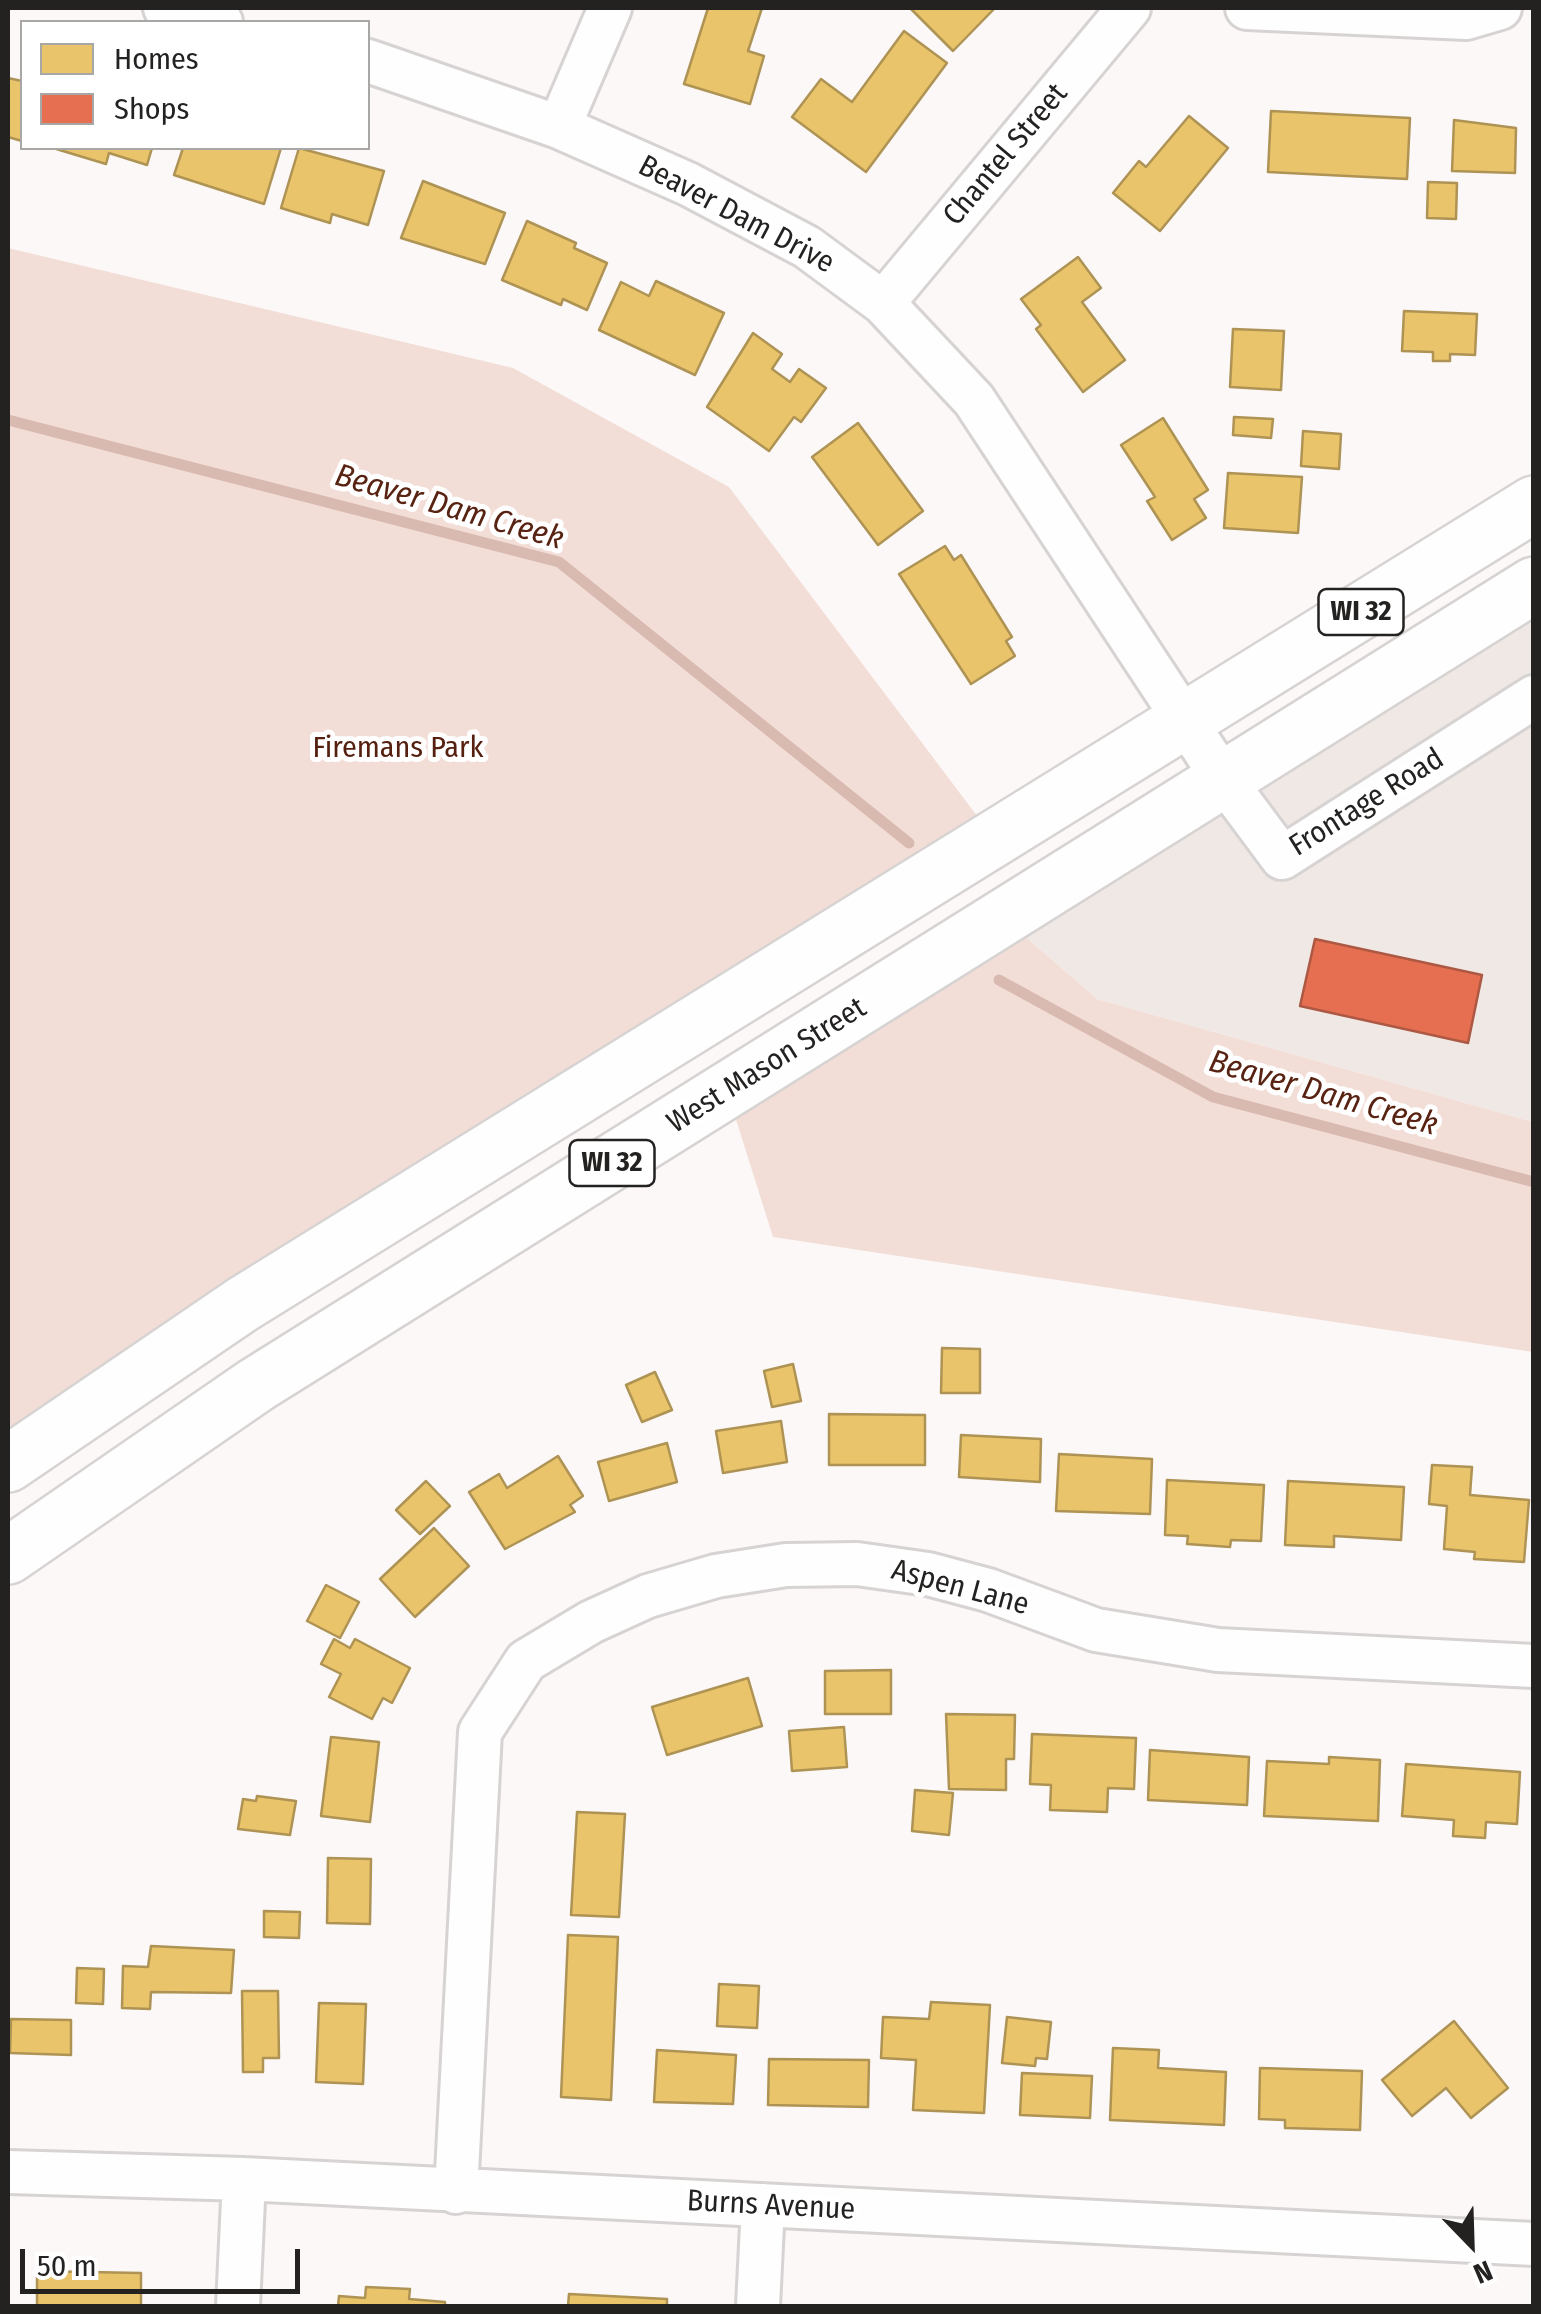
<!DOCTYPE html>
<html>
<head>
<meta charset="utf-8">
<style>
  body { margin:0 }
  #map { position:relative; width:1541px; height:2314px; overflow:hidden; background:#fbf8f7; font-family:"Fira Sans Condensed",sans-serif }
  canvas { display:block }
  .frame { position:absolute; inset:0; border:10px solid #242221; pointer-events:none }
  .legend { position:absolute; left:20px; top:20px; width:350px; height:130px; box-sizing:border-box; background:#fff; border:2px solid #a7a7a6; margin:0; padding:12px 18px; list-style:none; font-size:30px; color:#242221 }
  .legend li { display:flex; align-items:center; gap:20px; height:50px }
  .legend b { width:50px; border:2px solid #a7a7a6 }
  .north { position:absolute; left:1421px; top:2194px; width:100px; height:100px; -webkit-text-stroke:8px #fff; paint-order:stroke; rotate:157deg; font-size:28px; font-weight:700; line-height:40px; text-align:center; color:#242221 }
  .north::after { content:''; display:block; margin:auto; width:35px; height:45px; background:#242221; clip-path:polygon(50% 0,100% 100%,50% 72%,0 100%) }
  .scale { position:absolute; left:20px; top:2249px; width:280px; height:45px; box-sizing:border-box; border:5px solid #242221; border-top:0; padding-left:12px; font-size:30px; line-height:35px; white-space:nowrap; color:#242221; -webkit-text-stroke:8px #fff; paint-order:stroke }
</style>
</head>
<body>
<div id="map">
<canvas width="1541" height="2314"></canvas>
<div class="frame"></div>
<ul class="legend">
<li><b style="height:28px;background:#e9c46a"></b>Homes</li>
<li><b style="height:28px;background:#e76f51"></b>Shops</li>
</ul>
<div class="north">N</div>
<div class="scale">50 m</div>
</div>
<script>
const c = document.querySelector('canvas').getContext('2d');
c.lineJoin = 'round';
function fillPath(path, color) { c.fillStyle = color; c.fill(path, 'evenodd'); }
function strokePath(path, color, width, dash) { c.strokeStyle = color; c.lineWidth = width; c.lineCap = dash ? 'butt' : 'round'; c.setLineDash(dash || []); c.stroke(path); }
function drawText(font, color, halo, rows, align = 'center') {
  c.font = font + ' "Fira Sans Condensed",sans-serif'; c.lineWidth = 10; c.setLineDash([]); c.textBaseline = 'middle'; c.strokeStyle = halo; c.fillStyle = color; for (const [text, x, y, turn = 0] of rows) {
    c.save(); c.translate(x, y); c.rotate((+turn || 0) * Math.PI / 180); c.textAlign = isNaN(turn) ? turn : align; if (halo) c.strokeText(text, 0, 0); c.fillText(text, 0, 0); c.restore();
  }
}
fillPath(new Path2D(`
  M1533,585V1122L1097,999L1004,918Z`), '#f0e8e5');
fillPath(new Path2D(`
  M8,248L513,368L729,487L993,837L8,1464Z
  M1004,918L1097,999L1533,1122V1352L773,1237L727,1091Z`), '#f3ded7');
const homes = new Path2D(`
  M708,8H762L748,51L764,56L750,104L684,84Z
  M910,8H995L953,51Z
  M904,31L947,63L866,172L792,117L821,79L852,102Z
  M8,78L22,81V141L8,137Z
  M1271,111L1410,118L1407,179L1268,172Z
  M1189,116L1228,148L1160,231L1113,193L1139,161L1146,167Z
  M1454,120L1516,128L1515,173L1452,171Z
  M53,148H152L147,165L109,153L106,164Z
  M183,148H281L264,204L174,175Z
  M299,148L384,171L368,225L332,214L330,223L281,208Z
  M423,181L505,213L485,264L401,238Z
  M1428,182L1457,183L1456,219L1427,218Z
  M527,221L576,243L574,248L607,263L587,310L563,299L561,305L502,280Z
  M1078,257L1101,288L1082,302L1125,360L1083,392L1036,329L1041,325L1021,299Z
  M656,281L724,313L695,375L599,330L621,282L649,296Z
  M1404,311L1477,314L1475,355L1450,354V361H1433V352L1402,351Z
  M1233,329L1284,331L1281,390L1230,387Z
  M753,333L782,354L772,369L790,382L799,369L826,388L801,422L794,417L769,451L707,407Z
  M1234,417L1273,419L1271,438L1233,435Z
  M1163,418L1208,490L1194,499L1206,518L1172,540L1147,501L1155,497L1121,445Z
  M858,423L923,511L878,545L812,457Z
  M1303,431L1341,434L1339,469L1301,466Z
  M1228,473L1302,477L1298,533L1224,528Z
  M945,546L954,560L961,555L1012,637L1006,641L1015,656L971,684L899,574Z
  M942,1348L980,1349V1393H941Z
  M793,1364L801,1401L772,1407L764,1371Z
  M655,1372L672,1410L642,1422L626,1385Z
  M829,1414L925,1415V1465H829Z
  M781,1421L787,1462L723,1473L716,1431Z
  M961,1435L1041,1439L1040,1482L959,1477Z
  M667,1443L677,1482L609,1501L598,1462Z
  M1059,1454L1152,1459L1150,1514L1056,1511Z
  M558,1456L583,1496L570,1505L575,1512L505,1549L469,1492L499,1474L507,1488Z
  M1432,1465L1472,1467L1470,1495L1529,1500L1524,1562L1474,1559L1475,1552L1444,1549L1447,1506L1429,1504Z
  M1167,1480L1264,1485L1261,1541L1231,1540L1230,1547L1187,1544L1188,1536L1165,1535Z
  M426,1481L450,1506L420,1534L396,1510Z
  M1288,1481L1404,1487L1401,1540L1334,1536V1547L1285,1545Z
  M434,1528L469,1566L415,1617L380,1579Z
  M326,1585L359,1602L340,1638L307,1621Z
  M334,1639L350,1648L355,1639L410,1668L392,1703L383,1698L372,1719L329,1697L341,1674L321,1664Z
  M891,1670V1714H825V1671Z
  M748,1678L762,1726L667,1755L652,1707Z
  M946,1714L1015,1715L1014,1759H1006V1790L949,1789Z
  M844,1727L847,1767L792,1771L789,1731Z
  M1032,1734L1136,1738L1134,1789L1108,1788L1107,1812L1050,1810L1051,1785L1030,1784Z
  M331,1737L379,1742L370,1822L321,1816Z
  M1150,1750L1249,1757L1247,1805L1148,1800Z
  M1329,1757L1380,1760L1378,1821L1264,1816L1267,1761L1329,1764Z
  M1406,1764L1520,1772L1517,1824L1486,1822L1485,1838L1453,1836L1454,1820L1402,1816Z
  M915,1790L953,1793L949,1835L912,1831Z
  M257,1796L296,1801L290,1835L238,1829L243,1799L256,1801Z
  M577,1812L625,1814L619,1917L571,1915Z
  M328,1858L371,1859L370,1924L327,1923Z
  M264,1911L300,1912L299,1938L264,1937Z
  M568,1935L618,1937L611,2100L561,2097Z
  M151,1946L234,1950L231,1993L151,1992L150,2009L122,2008L123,1966L148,1967Z
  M77,1968L104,1969L103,2004L76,2003Z
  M719,1984L759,1986L757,2028L717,2026Z
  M242,1991H278L279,2058H263V2072H243Z
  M931,2002L990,2005L984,2113L913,2110L916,2060L881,2058L883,2017L929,2019Z
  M319,2003L366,2004L363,2084L316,2082Z
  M1007,2017L1051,2022L1047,2059L1036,2058L1035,2066L1002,2063Z
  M11,2019L71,2020V2055L10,2053Z
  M1454,2021L1508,2088L1471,2118L1446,2088L1412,2116L1382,2080Z
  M1113,2048L1159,2050L1158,2068L1226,2072L1224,2125L1110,2120Z
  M657,2050L736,2055L733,2104L654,2102Z
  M769,2059L869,2060L868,2107L768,2105Z
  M1260,2068L1362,2071L1360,2130L1285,2128V2120L1259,2119Z
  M1022,2073L1092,2076L1090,2118L1020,2115Z
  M37,2271L141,2273V2306H37Z
  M366,2287L410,2289L409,2299L445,2302V2306H338L339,2296L365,2298Z
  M569,2294L667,2299V2306H568Z`);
fillPath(homes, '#e9c46a');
strokePath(homes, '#ae9354', 2.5);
const shops = new Path2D(`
  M1315,939L1482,975L1468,1043L1300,1006Z`);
fillPath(shops, '#e76f51');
strokePath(shops, '#ac5843', 2.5);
strokePath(new Path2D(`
  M8,420L559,562L909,843
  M999,980L1213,1097L1534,1182`), '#d9bab1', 11);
const minor = new Path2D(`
  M165,8L221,22
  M1247,8L1466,18L1500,8
  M368,61L559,127L688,184L807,247L883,303L974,400L1224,780L1282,858L1534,697
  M559,127L610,8
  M883,303L1129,8
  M8,2172L244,2179L1534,2244
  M456,2192L480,1732L526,1661L591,1622L648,1596L716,1576L786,1565L857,1564L928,1574L988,1590L1096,1630L1218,1650L1534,1666
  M238,2306L244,2179
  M758,2306L763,2205`);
const primary = new Path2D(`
  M8,1464L243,1304L1534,504
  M8,1556L256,1385L1534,585`);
strokePath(minor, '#d6d3d2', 48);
strokePath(primary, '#d6d3d2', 60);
strokePath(minor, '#fefefe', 42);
strokePath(primary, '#fefefe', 55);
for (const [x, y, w] of [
  [1361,612,85],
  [612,1163,85]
]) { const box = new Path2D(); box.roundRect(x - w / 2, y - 23, w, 46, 8); c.fillStyle = '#fff'; c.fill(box); strokePath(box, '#242221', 2.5); }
drawText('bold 28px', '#242221', null, [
  ["WI 32",1361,612],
  ["WI 32",612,1163]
]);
drawText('30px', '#242221', '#fff', [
  ["Chantel Street",1006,155,-50],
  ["Beaver Dam Drive",736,215,28],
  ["Frontage Road",1367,803,-32],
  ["West Mason Street",767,1066,-32],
  ["Aspen Lane",960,1588,15],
  ["Burns Avenue",771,2206,3]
]);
drawText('30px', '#55200f', '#fff', [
  ["Firemans Park",398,749]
]);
drawText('italic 32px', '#582312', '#fff', [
  ["Beaver Dam Creek",449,508,16],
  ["Beaver Dam Creek",1323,1094,16]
]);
</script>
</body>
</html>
